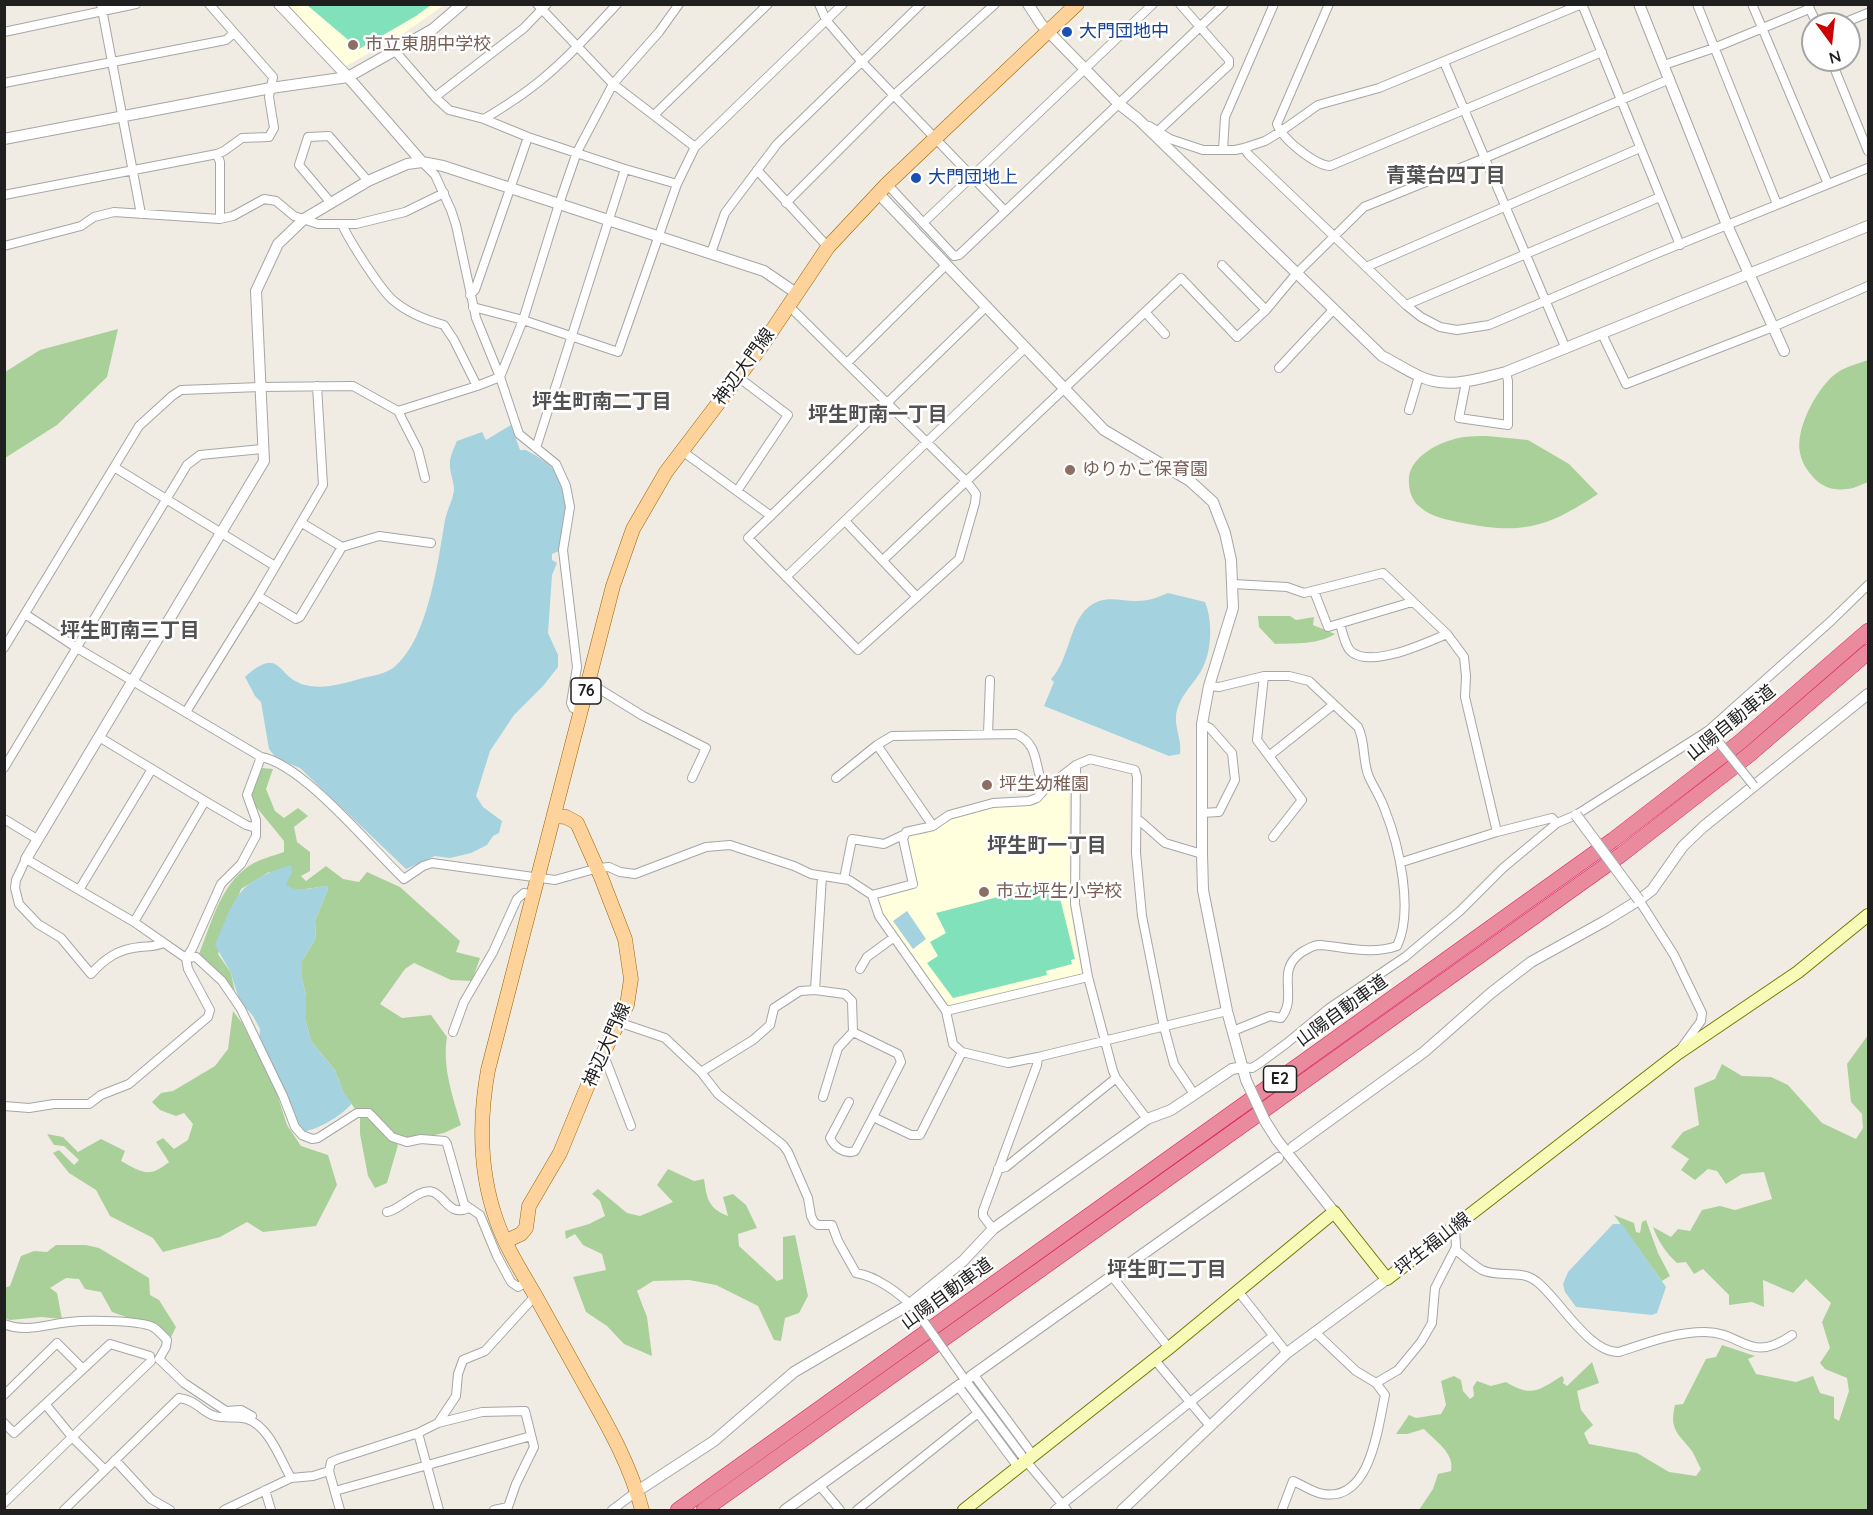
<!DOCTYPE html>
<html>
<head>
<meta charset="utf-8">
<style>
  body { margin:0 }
  #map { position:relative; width:1873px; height:1515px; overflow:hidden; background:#f0ece4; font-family:Quicksand,sans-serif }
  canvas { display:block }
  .frame { position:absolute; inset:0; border:6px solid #1f1f1f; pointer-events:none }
  .north { position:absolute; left:1801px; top:12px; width:60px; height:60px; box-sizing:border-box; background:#fff; border:2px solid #a5a5a5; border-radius:50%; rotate:165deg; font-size:16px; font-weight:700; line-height:24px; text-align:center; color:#1f1f1f }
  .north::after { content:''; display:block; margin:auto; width:21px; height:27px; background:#cd0002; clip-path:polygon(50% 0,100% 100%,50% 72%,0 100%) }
</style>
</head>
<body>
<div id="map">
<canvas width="1873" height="1515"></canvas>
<div class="frame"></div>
<div class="north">N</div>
</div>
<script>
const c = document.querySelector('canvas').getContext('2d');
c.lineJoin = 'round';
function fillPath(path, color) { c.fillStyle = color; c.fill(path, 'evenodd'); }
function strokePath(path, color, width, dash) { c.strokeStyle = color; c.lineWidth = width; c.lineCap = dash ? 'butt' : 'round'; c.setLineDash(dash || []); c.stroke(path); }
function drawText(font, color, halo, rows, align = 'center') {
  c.font = font + ' Quicksand,"Noto Sans JP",sans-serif'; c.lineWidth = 5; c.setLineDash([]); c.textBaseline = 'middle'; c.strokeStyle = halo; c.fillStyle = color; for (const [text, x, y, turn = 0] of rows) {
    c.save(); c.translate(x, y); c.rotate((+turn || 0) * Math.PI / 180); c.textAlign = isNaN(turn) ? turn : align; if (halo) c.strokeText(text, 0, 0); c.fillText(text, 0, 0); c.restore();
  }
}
fillPath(new Path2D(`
  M286,5H444L401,35L346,66L341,65Z
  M1061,783L1069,785L1070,904L1076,946L1082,971L1081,974L948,1008L882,915L877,901L879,897L917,888L906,841L908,835L925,834L952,818L994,807L1035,805Z`), '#ffffde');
fillPath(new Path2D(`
  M118,329L107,377L57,425L5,458V372L40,350Z
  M1868,360V482C1862,484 1854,489 1847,489C1833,491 1822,487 1813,477C1807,470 1802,463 1800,453C1795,429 1816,390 1834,375C1844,367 1857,364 1868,360Z
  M1487,436L1528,440L1569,464L1598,494C1548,527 1523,535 1463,523C1449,520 1432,518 1420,507C1413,502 1409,492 1409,483C1406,457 1442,440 1464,437C1471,436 1480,436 1487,436Z
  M1258,616H1290L1296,620L1314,617L1313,625L1335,634C1317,645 1296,643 1275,644L1259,627Z
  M262,768L273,769L266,789L275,811L284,818L298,808L308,816L294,827L297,842L310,852V871L301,876L306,881L326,866L343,879L359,882L367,872L400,887L460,941L456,952L480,958L472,981L451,980L414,963L405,969L380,1004L402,1018L431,1015L447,1037C442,1067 453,1097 461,1125L444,1133L410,1140L384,1133L398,1145L387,1183L375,1188L368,1176L360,1134V1116L343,1092L335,1070L311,1041L306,1022V995L302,978V961L316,938L315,921L328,889L327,886L298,890L290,889L269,872L241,889L218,954L231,973L235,992L218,971L199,954C211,924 221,884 249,866C259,859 273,856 284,852V841L253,803L251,793Z
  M233,1011L242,1023L275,1088L287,1125L301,1146L328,1155L337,1185L316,1226L263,1232L247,1222L220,1237L163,1252L153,1238L110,1216L96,1190L69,1173L53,1153L59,1150L74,1165L79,1160L64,1146L54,1145L47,1134L63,1137L78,1152L101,1139L125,1151L121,1161C142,1172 148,1179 169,1162L156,1142L163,1138L174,1149L188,1140L193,1124L184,1113L176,1116L160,1110L152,1102L161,1093L173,1091L215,1066L228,1049Z
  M1868,1035V1510H1419L1433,1489L1438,1474L1451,1471C1455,1453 1435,1441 1424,1429L1407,1434H1396L1409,1415L1416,1418L1441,1414L1446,1405L1441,1381L1454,1376L1461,1380L1463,1391L1470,1399L1474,1396L1473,1387L1477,1381L1491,1386L1506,1382C1532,1398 1539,1390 1562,1376L1564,1379L1563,1383L1567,1386L1592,1362L1599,1383L1577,1391L1581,1410L1593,1425L1584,1433L1589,1444L1637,1453L1669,1472L1696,1476L1701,1469C1698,1463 1695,1457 1692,1451C1678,1433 1669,1430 1675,1405L1683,1404L1706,1359L1716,1357L1722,1345L1755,1356L1748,1359L1756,1374L1796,1382L1813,1376L1820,1393L1834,1397V1418L1839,1421L1849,1391L1847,1378L1825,1369L1820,1363L1830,1348L1822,1322L1831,1303L1806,1279L1793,1293L1763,1280L1764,1307L1752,1302L1729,1305V1295L1703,1269L1694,1274L1686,1262L1677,1263C1666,1253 1658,1241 1653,1227L1671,1237L1678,1229L1690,1231L1702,1210L1720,1206L1735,1210L1772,1199L1764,1172L1742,1174L1726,1184L1717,1171L1708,1169L1695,1180L1681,1170L1689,1159L1671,1147L1683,1132L1699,1125L1694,1088L1715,1079L1722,1064L1742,1076L1771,1077L1788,1085L1822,1123L1856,1139L1863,1128L1862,1114L1851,1102L1847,1064Z
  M668,1169L694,1181L704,1179C707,1199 708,1208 728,1216L723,1197L733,1194L746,1205L757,1228L738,1234L739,1246L777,1281L783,1279V1237L795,1235L808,1296L799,1313L785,1318L781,1341L774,1340L758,1306L716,1285L689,1280L653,1281L637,1291L647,1317L652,1356L624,1344L607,1326L586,1312L573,1277L606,1270L602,1254L583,1245L575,1234L566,1239L565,1231L589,1224L605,1216L600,1201L592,1194L598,1189L627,1213L640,1216L673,1202L657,1185Z
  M1614,1215L1634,1223L1636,1232L1640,1233L1642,1222L1646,1220L1658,1253L1670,1276L1662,1281Z
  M56,1245H86L99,1248L149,1278L150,1295L159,1300L176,1327L171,1337L158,1328L112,1312L101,1292L85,1289L79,1279L66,1278L50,1288L57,1293L62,1319L42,1317L10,1320L5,1318L4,1288L10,1286L21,1256L34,1251L47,1252Z`), '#a9d098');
fillPath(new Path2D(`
  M307,5H431L416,16L359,49Z
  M1056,882L1075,959L1071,960L1072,964L1046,971L1047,975L953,998L927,963L938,956L930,942L946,933L936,913Z`), '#80e1ba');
fillPath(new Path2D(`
  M511,425L520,450H526C535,455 546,461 553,469C574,490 562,526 559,551L552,554V560L557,563L552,575L548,633L558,655V667L543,686L514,715L490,751L476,796L483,807L502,821L499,833L493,836L487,845L471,853L450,858L435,856L406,869L300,768L276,758L269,749L261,702L255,696L245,677C282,644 276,678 305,685C323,690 345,683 363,678C372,676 385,674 393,668C428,641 438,561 445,520C447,510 453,500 454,490C454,481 449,471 450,463C450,456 454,448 457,441L482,432L486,440Z
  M1168,593L1205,602C1213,621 1212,653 1201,671C1192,686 1178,698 1176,716C1175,729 1182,741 1180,754L1169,756L1044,706L1054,682L1051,679C1072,658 1068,612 1099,601C1111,597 1124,601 1136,601C1148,601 1157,598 1168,593Z
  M291,865L292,873L286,884C296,894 313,887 327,886L328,889L315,921L316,938L302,961V978L306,995V1022L311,1041L335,1070L343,1092L352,1103C342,1116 316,1131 300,1132L259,1045L260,1029L253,1016L239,1000L231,973L215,945C236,896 236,882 291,865Z
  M907,911L926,939L913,949L893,921Z
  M1613,1224H1622L1666,1287L1657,1313L1652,1315L1576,1307L1565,1292L1563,1284L1568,1272Z`), '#a4d2df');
const minor = new Path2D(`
  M101,4L141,214
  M537,4L613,84L695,147
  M819,4L826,20L861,61L1005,211
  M1329,4L1277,124C1282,139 1315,165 1330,166L1602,52
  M1697,4L1777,204
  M1752,4L1828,184
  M1808,5L1817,24
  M1841,24L1868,13
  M4,32L136,4
  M395,51L435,97L449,110L484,119L528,137L625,169L677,184
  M1831,60L1868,151
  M1444,62L1566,349
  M1664,65L1714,48L1809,9
  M4,83L226,40L234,33
  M435,97L524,28L547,4
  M654,115L768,4
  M484,119C504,107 523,95 541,80C569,57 593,30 617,4
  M1149,126L1170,139L1203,150H1235L1244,148L1265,141L1280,132L1318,105L1379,88L1582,4L1680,245
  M1158,131L1229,65V60L1180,4
  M1244,148L1249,155L1406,305L1421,317L1440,327L1457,330L1489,325L1653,255L1868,168
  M1223,150L1225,117L1274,4
  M217,154L220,162V219
  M422,162L435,175L451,210L456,225L476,318L500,377L519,434L556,464L566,486L570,507L563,550L577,667L571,703L573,708L580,711
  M757,170L828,247
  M887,184L954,256L959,255L1224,4
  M4,195L217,154L224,151L242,138L269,137L274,128L269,97L273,77L209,4
  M331,203L299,165L308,137L329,136L368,181
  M786,203L893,96L995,4
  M923,223L1153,4
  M342,224C348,239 382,292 394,301C408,313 426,320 444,325L454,340L477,386
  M4,246L81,226L94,217L114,212L220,219L233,216L264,199L276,201L294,216L318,224H356L405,212L444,193
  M711,253L725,213L777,144L921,4
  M1222,265L1266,310
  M1366,267L1640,148
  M470,295L475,290L528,137
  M788,305C848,364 907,423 967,482L976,494L975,503L959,559L858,650L748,538L987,306
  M1406,305L1660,197
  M473,307L523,320L618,352L677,184L695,147L843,4
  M1145,312L1165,334
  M1602,334L1626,384L1773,327L1868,286
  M847,363L947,264
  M1279,368L1333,310
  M1466,382L1459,418L1508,425V381L1506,372
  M1409,410L1419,376
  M398,411L477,386L500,377L523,320L559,204L577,152L613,84L659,32L679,4
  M536,448L625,169
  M682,451L771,516
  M114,467L275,566
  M737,491L788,415L738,377
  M845,521L917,597
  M302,523L342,547L379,536L431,543
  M883,560L1181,278L1237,337L1266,310L1296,274L1364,207L1485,158L1670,79
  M786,577L1026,347
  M1233,584L1287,587L1304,593L1383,573L1447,634L1464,657L1466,676L1465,697L1497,832
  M1314,591L1328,627L1412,602
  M258,596L296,619L300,617L342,547
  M25,614L77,648L261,757C303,764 372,849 404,879L423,866L432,863L555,880L598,868L609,867L620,872L635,874L706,847L730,845L794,866L811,874L849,880L872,895L879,916L946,1011
  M1340,624C1343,633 1345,648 1353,653C1375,667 1425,643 1447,634
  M4,648L139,426L172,396L181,390L260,387L353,386L398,411L418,450L425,478
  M1264,676L1257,740L1302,800L1273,837
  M588,682L643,716L706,748L692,778
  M1209,686L1219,687L1264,676H1289L1309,681L1358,727C1366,743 1362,761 1369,777C1374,788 1381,798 1385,810C1399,845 1414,911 1397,946C1371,955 1346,947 1319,945C1313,945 1308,949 1302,952C1274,971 1299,996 1281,1018L1270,1016L1233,1031
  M186,712L258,596L323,485L317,386
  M988,734L990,680
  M99,737L205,801L246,825L256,828
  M877,745L933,826
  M1269,756L1333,705
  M4,768L187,465L200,455L262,449
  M836,778L877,745L892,736L1016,734C1041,745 1033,768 1045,789
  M1201,813L1219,812L1235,780L1232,753L1210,728L1202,724
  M4,819L37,839
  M1138,822L1140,821L1165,843L1202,854
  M1402,862L1497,832L1552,818L1557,823
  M822,876L815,990L845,994L852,1001L853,1032L838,1048L823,1097
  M844,879L852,839L884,844L903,835
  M79,890L152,769
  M872,895L913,884L903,839L906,832L933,826L949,815L993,803L1029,801L1037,798L1045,789L1076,765
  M1639,900L1674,955L1702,1013L1701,1021L1680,1050
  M134,922L205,801
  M186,958L196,957L222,981L241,1009L283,1096L295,1127L302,1135L312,1139L318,1138L357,1113H369L392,1137L407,1142L421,1139L445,1141L447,1144L464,1204L480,1215L497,1256L511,1282L518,1287L527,1282
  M186,958L192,949L221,884L241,864L256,836V820L247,795L261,757
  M860,969L867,957L893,938
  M618,1022L665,1038L701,1072L718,1094L783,1145L788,1152L808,1198L811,1216L814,1222L818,1225H832L838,1241L856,1273C876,1276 899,1293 913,1307
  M453,1032L464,1002L493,952L517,899L524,893L533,895
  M853,1032L898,1054L901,1062L873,1117
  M603,1053L631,1126
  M1038,1057L1008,1063L962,1052L953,1044L946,1011L1088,977
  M1243,1067L1252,1068L1260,1063L1287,1043L1328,1009L1405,957L1460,911L1503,868L1557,823L1576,815L1709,730L1831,621L1868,585
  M701,1072L753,1040L770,1025L774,1008L800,991L815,990
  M849,1102L830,1138C834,1147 845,1155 855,1151L873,1117L911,1135H920L962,1052
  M4,1106L29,1108L54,1104H89L101,1095L129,1084L208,1017L210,1010L188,969L186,958L180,954L134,922L26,859L16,880L15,888L19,904L38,924L61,938L91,974C105,958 119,949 140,947C149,946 155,947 163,943
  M1147,1119L1116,1078L1113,1071L1088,977L1075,904L1076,765L1090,759L1135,770L1137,777L1136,853L1142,916L1164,1027L1174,1064L1194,1094
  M998,1169L1006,1167L1116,1078
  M387,1212C399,1211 419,1187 433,1192C446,1197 449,1217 469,1208
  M993,1229L983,1216V1211L1037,1065L1038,1057L1227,1011
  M1456,1247V1250C1464,1257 1473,1265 1482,1270C1498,1278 1521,1269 1536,1281C1558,1297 1588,1353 1619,1352C1647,1343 1674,1332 1705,1332C1743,1332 1749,1365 1792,1335
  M1111,1275L1169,1348
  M1238,1291L1287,1353
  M4,1324C26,1333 47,1324 69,1322C86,1320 139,1320 153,1327C158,1330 163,1336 167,1340L166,1347L159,1359L184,1383L226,1411L241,1410L252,1416L250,1420
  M1316,1333L1356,1371L1376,1383
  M1154,1359L1210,1426
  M974,1375L1033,1455
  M963,1377L1026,1461L1067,1510
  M958,1386L1018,1467
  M4,1395L57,1343L83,1369
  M46,1405L73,1438L105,1470
  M4,1423L14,1433L110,1344L150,1356L151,1361L4,1503
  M438,1423L482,1412L525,1411L534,1447L516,1484L508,1507L494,1510
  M115,1460L151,1499L170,1510
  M329,1471L340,1510
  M820,1486L840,1510
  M265,1490L271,1510
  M335,1491L531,1436
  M64,1510L179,1398C197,1400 202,1413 215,1416C226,1419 237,1416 247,1419C269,1426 280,1459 291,1478L313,1476L329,1471L331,1462L338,1459L418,1433
  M224,1510L291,1478
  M439,1510L418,1433L438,1423L456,1396L458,1374L463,1360L485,1351L535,1296
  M612,1510L636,1492
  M857,1510L978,1413
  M1055,1510L1273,1336
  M1282,1510L1293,1481C1303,1485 1312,1492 1323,1494C1371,1502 1378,1426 1385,1395L1376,1383L1398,1370L1421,1342L1432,1323L1435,1288L1456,1247L1455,1227`);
const tertiary = new Path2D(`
  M279,4L348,77L422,162L443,166L764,271L796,293
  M1028,4L1041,24L1119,104L1138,119L1382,356C1394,362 1406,370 1419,376C1447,390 1478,379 1506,372L1868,226
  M1639,4L1727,225L1784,351
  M4,139L271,88L348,77L433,29L462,4
  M878,193L1104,430L1190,481L1213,502L1225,533L1231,560L1233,608L1209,686L1202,724V854L1203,890L1227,1011L1246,1080
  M26,859L264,461L256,291L278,244L304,219L331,203L368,181L407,164L422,162
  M1277,1140L1334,1212
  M1293,1147L1424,1052L1491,993L1531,962L1605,921L1639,900L1652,890L1683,846L1703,827L1868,694
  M970,1377L1278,1158
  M636,1492L714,1441L794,1372L910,1304L963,1261L993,1229L1147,1119L1171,1110L1232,1069L1243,1067
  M785,1510L961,1384
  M1122,1510L1287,1353L1387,1279`);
const secondary = new Path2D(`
  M964,1510L1169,1348L1334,1212L1387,1279L1677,1054L1798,972L1868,915`);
const primary = new Path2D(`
  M506,1241L521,1234L526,1228L529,1206L560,1153L590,1080L627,1005L631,979L625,939L601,877L577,823L566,817L554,816
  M642,1510C631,1466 608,1426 586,1387C569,1356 552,1326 535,1295C521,1271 505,1246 496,1219C479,1170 479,1120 488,1070L613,586L633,529L666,472L761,347L828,247L887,184L1077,4`);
const motorway = new Path2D(`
  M678,1510L1613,840L1740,742L1868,631
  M704,1510L1622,854L1750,754L1868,652`);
strokePath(minor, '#a6a6a6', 10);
strokePath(tertiary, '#a6a6a6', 12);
strokePath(secondary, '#6e7902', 14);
strokePath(primary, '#996500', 15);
strokePath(motorway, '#e01f63', 16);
strokePath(minor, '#fff', 8);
strokePath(tertiary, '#fff', 10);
strokePath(secondary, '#f8fbb7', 12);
strokePath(primary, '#fed29b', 14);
strokePath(motorway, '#e98a9d', 15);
const minorBridge = new Path2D(`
  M1709,730L1754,786
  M915,1309L963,1377`);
const tertiaryBridge = new Path2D(`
  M1576,815L1639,900
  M1246,1080L1265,1121L1277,1140`);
strokePath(minorBridge, '#a6a6a6', 10, []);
strokePath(tertiaryBridge, '#a6a6a6', 12, []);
strokePath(minorBridge, '#fff', 8);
strokePath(tertiaryBridge, '#fff', 10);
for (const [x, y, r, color] of [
  [1067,32,6,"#1a4fb4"],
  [353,45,6,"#8d6e63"],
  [916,178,6,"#1a4fb4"],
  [1070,470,6,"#8d6e63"],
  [987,785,6,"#8d6e63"],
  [984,892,6,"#8d6e63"]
]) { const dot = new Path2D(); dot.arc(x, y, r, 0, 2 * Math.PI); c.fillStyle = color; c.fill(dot); strokePath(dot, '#fff', 2); }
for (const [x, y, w] of [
  [586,691,30],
  [1280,1079,33]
]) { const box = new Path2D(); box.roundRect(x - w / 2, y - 13, w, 26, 4.5); c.fillStyle = '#fff'; c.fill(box); strokePath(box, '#1f1f1f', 1.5); }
drawText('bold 16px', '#1f1f1f', null, [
  ["76",586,691],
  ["E2",1280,1079]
]);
drawText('18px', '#164399', '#fff', [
  ["大門団地中",1079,32],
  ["大門団地上",928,178]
], 'left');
drawText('18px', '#785e54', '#fff', [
  ["市立東朋中学校",365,45],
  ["ゆりかご保育園",1082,470],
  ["坪生幼稚園",999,785],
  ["市立坪生小学校",996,892]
], 'left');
drawText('18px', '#1f1f1f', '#fff', [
  ["神辺大門線",744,367,-54],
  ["山陽自動車道",1731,723,-39],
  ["山陽自動車道",1342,1011,-36],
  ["神辺大門線",607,1045,-66],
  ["坪生福山線",1433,1244,-38],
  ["山陽自動車道",947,1294,-36]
]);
drawText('bold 20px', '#525252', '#fff', [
  ["青葉台四丁目",1446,176],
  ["坪生町南二丁目",602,402],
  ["坪生町南一丁目",878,415],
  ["坪生町南三丁目",130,631],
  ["坪生町一丁目",1047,846],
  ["坪生町二丁目",1167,1270]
]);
</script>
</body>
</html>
